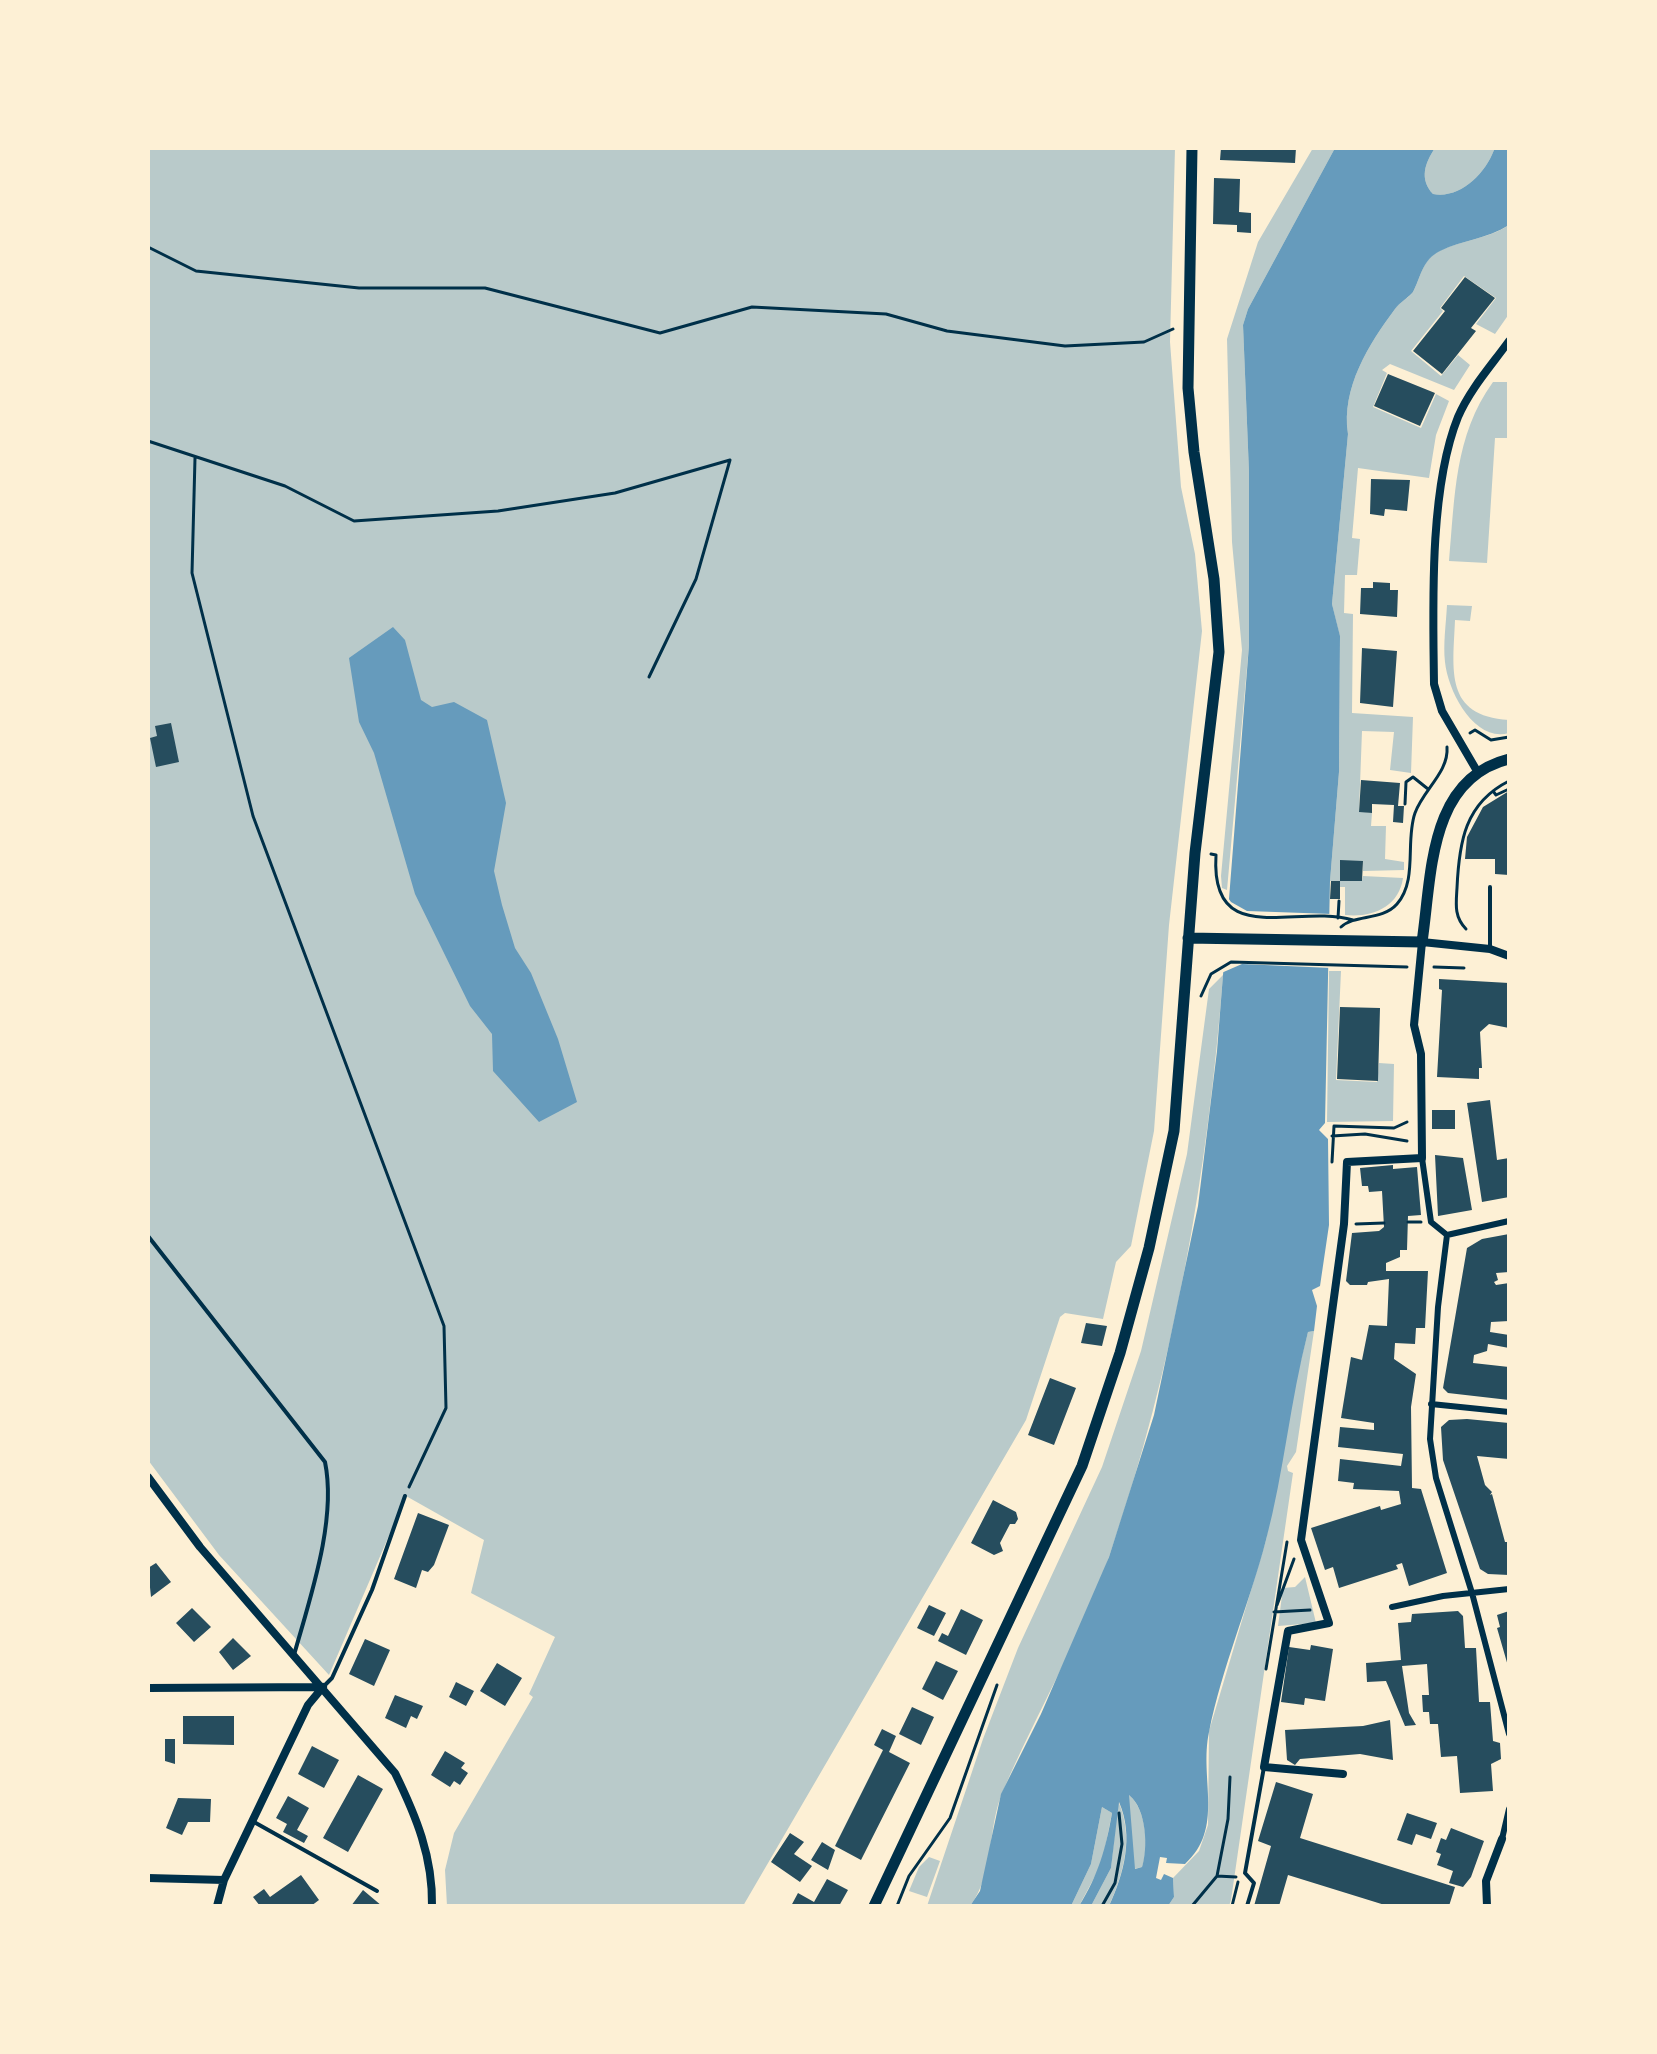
<!DOCTYPE html>
<html>
<head>
<meta charset="utf-8">
<style>
  body { margin:0 }
  #map { position:relative; width:1657px; height:2054px; overflow:hidden; background:#fdf0d5; font-family:Georgia,serif }
  canvas { display:block }
  .frame { position:absolute; inset:0; border:150px solid #fdf0d5; pointer-events:none }
</style>
</head>
<body>
<div id="map">
<canvas width="1657" height="2054"></canvas>
<div class="frame"></div>
</div>
<script>
const c = document.querySelector('canvas').getContext('2d');
c.lineJoin = 'round';
function fillPath(path, color) { c.fillStyle = color; c.fill(path, 'evenodd'); }
function strokePath(path, color, width, dash) { c.strokeStyle = color; c.lineWidth = width; c.lineCap = dash ? 'butt' : 'round'; c.setLineDash(dash || []); c.stroke(path); }
fillPath(new Path2D(`
  M148,148H1175L1170,342L1181,487L1195,554L1202,631L1169,925L1154,1131L1131,1246L1116,1262L1103,1319L1065,1313L1060,1317L1026,1420L743,1906H447L445,1870L454,1833L533,1697L529,1694L555,1637L471,1593L484,1540L406,1496L329,1675L219,1555L148,1460Z
  M1313,148H1335L1248,309L1243,325L1249,472V645L1227,890L1222,888L1221,876L1242,650L1232,542L1227,339L1258,242Z
  M1435,148H1500L1494,150C1485,174 1460,199 1433,194C1419,179 1425,163 1435,148Z
  M1509,225V314L1495,334L1476,324L1496,298L1464,276L1440,308L1443,311L1411,351L1441,376L1458,355L1470,365L1454,390L1390,364L1382,370L1387,373L1373,407L1421,428L1436,394L1449,401L1436,435L1429,478L1358,468L1352,538L1360,539L1357,575H1345L1344,613L1353,614L1352,713L1413,717L1411,773L1390,770L1394,732L1362,731L1359,811L1372,813L1371,826H1386L1385,859L1404,862V870L1363,871V861H1341L1340,881H1362L1363,876L1403,878C1399,907 1372,918 1345,915V887H1340V881H1330L1339,772L1340,637L1332,604L1348,434C1341,388 1369,344 1395,309C1399,302 1408,299 1413,292C1421,277 1422,260 1439,251C1462,240 1488,239 1509,225Z
  M1493,382H1509V438H1495L1487,563L1449,561C1455,497 1454,436 1493,382Z
  M1447,605L1472,606L1470,621L1455,620C1453,670 1444,716 1509,720V733C1475,743 1448,692 1445,662C1443,644 1446,624 1447,605Z
  M1329,971H1341L1336,1080L1377,1082L1379,1063L1394,1064L1393,1121L1327,1122Z
  M1223,975C1208,1172 1174,1367 1110,1554C1082,1636 1037,1712 1003,1791C987,1827 995,1873 970,1906H927L983,1739L1018,1648L1102,1467L1141,1351L1187,1154L1209,989Z
  M1314,1331L1296,1452L1287,1466L1288,1471L1293,1473L1231,1900L1229,1906H1168L1174,1897L1173,1878L1199,1851L1208,1825L1209,1731L1266,1540L1291,1399L1308,1332Z
  M1305,1577L1316,1623L1278,1626L1283,1588L1295,1587Z
  M1128,1794C1147,1809 1149,1849 1142,1867L1134,1869Z
  M1118,1801C1134,1836 1124,1872 1109,1906H1091L1111,1868Z
  M1102,1807L1112,1813L1102,1863L1079,1906H1071L1091,1864Z
  M929,1857L940,1861L927,1897L909,1891L919,1867Z`), '#b9caca');
fillPath(new Path2D(`
  M1335,148H1435C1425,163 1419,179 1433,194C1460,199 1485,174 1494,150L1509,148V225C1487,239 1462,240 1440,251C1422,260 1421,277 1413,292C1408,298 1400,302 1395,309C1369,344 1341,388 1348,434L1332,604L1340,636L1339,772L1330,881L1325,1123L1319,1130L1328,1139L1329,1225L1320,1286L1312,1290L1317,1306L1314,1331L1308,1332C1290,1401 1284,1472 1266,1540C1249,1605 1222,1667 1209,1732C1199,1779 1225,1828 1185,1864L1166,1863L1167,1858L1160,1857L1156,1878L1161,1880L1164,1874L1173,1878L1174,1897L1168,1906H1109C1124,1874 1134,1836 1119,1802L1111,1868L1091,1906H1079C1098,1876 1106,1848 1112,1813L1102,1807L1091,1864L1071,1906H970L980,1891L1001,1794L1041,1714L1109,1557L1154,1415L1198,1206L1217,1051L1249,645V472L1243,325L1248,309ZM1129,1795C1147,1809 1148,1849 1142,1867L1135,1869Z
  M393,627L405,640L421,700L432,707L454,702L487,720L506,803L494,871L502,905L515,948L531,973L558,1039L577,1102L539,1122L493,1071L492,1034L470,1006L415,894L374,753L359,722L349,658Z`), '#669bbc');
fillPath(new Path2D(`
  M1223,891L1231,902L1247,911L1332,914L1331,968L1242,964L1219,974Z`), '#fdf0d5');
fillPath(new Path2D(`
  M1221,148H1296L1295,163L1220,160Z
  M1214,178L1240,179L1239,212L1251,213V233L1237,232V225L1213,224Z
  M1465,277L1495,298L1471,328L1476,331L1442,374L1413,351L1445,311L1441,308Z
  M1388,374L1435,393L1420,426L1374,406Z
  M1371,479L1410,480L1407,511L1385,509L1384,516L1370,514Z
  M1373,582L1390,583V590H1398L1397,617L1360,614L1361,588H1373Z
  M1362,648L1397,651L1393,707L1360,703Z
  M171,723L179,762L156,767L150,738L157,736L155,726Z
  M1361,780L1400,783L1398,806H1404L1403,823L1393,822L1394,805L1372,804V813L1359,812Z
  M1509,791V875L1495,874V859H1465L1467,837L1483,807Z
  M1340,860L1363,861L1362,881H1340Z
  M1331,881H1340V899H1330Z
  M1439,979L1509,983V1028L1489,1024L1480,1032L1482,1068H1479V1079L1437,1077L1442,990L1439,989Z
  M1340,1007L1380,1008L1378,1081L1337,1079Z
  M1490,1100L1497,1160L1509,1158V1197L1482,1202L1467,1103Z
  M1432,1110H1455V1129H1432Z
  M1435,1155L1463,1158L1472,1210L1438,1216Z
  M1393,1165V1169L1417,1167L1421,1215L1408,1216L1407,1250H1400V1257L1386,1263V1271H1428L1425,1328H1416L1415,1344L1395,1343L1394,1359L1416,1374L1411,1407L1412,1488L1421,1489L1447,1573L1409,1586L1402,1563L1396,1565L1398,1569L1339,1588L1333,1567L1325,1570L1311,1528L1380,1506L1381,1510L1401,1504L1399,1491L1353,1489L1354,1483L1338,1481L1340,1459L1401,1466L1403,1454L1338,1447L1340,1427L1374,1430V1423L1341,1418L1351,1357L1362,1360L1369,1325L1387,1326L1389,1279L1368,1282L1367,1285H1350L1346,1281L1352,1233L1379,1231L1384,1227L1382,1191L1369,1192L1368,1186H1362L1360,1168Z
  M1509,1234V1272L1496,1273L1498,1280L1494,1282L1496,1285L1509,1283V1321L1491,1322L1490,1332L1509,1335V1348L1488,1344L1487,1351L1474,1355L1473,1363L1509,1367V1400L1448,1393L1443,1388L1467,1248L1482,1239Z
  M1086,1323L1107,1326L1102,1346L1081,1343Z
  M1050,1378L1076,1388L1054,1445L1028,1435Z
  M1467,1419L1509,1423V1459L1477,1456L1485,1485L1492,1492L1490,1495L1492,1494L1505,1542H1509V1575L1488,1574L1480,1569L1443,1460L1441,1427L1449,1420Z
  M993,1500L1016,1512L1018,1519L1015,1524H1010L1000,1543L1003,1551L994,1555L971,1543Z
  M418,1513L449,1525L434,1565L428,1572L422,1570L416,1588L394,1579Z
  M156,1563L171,1582L151,1597L148,1568Z
  M929,1605L946,1613L934,1636L917,1628Z
  M192,1608L211,1627L194,1642L176,1623Z
  M961,1609L983,1620L966,1655L938,1641L942,1633L948,1636Z
  M1458,1611L1463,1616L1465,1648H1476L1479,1702H1490L1493,1741L1500,1743L1501,1759L1491,1764L1493,1791L1460,1793L1457,1756L1441,1757L1438,1724H1430L1429,1712H1423L1422,1695H1429L1427,1664L1402,1666L1409,1713L1416,1725L1405,1726L1386,1681L1367,1682L1366,1663L1401,1660L1398,1623L1411,1622L1412,1614Z
  M1509,1611V1666H1508L1497,1628L1500,1627L1497,1615Z
  M233,1638L251,1656L233,1670L219,1652Z
  M365,1639L390,1650L374,1686L349,1674Z
  M1311,1645L1333,1649L1325,1701L1305,1698L1304,1705L1281,1702L1289,1647L1310,1650Z
  M936,1661L958,1671L943,1700L922,1689Z
  M497,1663L522,1678L505,1706L480,1691Z
  M456,1682L474,1691L466,1706L449,1697Z
  M395,1695L423,1706L417,1719L411,1716L406,1728L385,1718Z
  M912,1707L934,1717L921,1745L899,1734Z
  M183,1716H234V1745L183,1744Z
  M1390,1720L1393,1760L1360,1754L1300,1759L1295,1765L1287,1760L1285,1730L1363,1726Z
  M882,1729L896,1736L889,1752L910,1763L861,1860L835,1846L883,1750L874,1745Z
  M165,1739H175V1764L165,1761Z
  M312,1746L339,1760L324,1788L298,1774Z
  M445,1751L465,1763L461,1768L468,1773L460,1785L454,1781L450,1787L431,1775Z
  M358,1775L383,1789L348,1852L323,1838Z
  M1276,1782L1313,1794L1300,1838L1455,1887L1449,1906H1388L1288,1875L1279,1906H1254L1271,1846L1258,1841Z
  M288,1796L309,1808L297,1830L308,1836L304,1843L283,1832L287,1824L276,1818Z
  M178,1798L211,1799L210,1822H188L182,1835L166,1828Z
  M1407,1813L1437,1823L1431,1839L1416,1834L1412,1845L1397,1840Z
  M1451,1828L1484,1841L1471,1877L1463,1887L1449,1883L1453,1871L1437,1865L1441,1854L1436,1852L1441,1838L1446,1840Z
  M790,1833L804,1842L794,1854L812,1866L800,1882L771,1862Z
  M822,1842L835,1850L828,1870L811,1860Z
  M301,1875L319,1900L311,1906H260L253,1897L264,1889L270,1897Z
  M827,1879L848,1890L839,1906H791L798,1893L814,1902Z
  M363,1890L382,1906H351Z`), '#264d5e');
strokePath(new Path2D(`
  M148,247L196,271L359,288H485L660,333L752,307L886,314L947,331L1065,346L1144,342L1173,329
  M148,441L285,486L354,521L498,511L615,493L730,460L696,579L649,677
  M195,458L192,573L253,816L444,1326L446,1408L409,1487
  M1470,733L1475,730L1491,740L1509,737
  M1493,791L1496,795L1509,789
  M1405,804L1406,782L1413,777L1428,789
  M1211,854L1216,855C1210,951 1296,903 1353,920
  M1338,918L1339,901
  M1341,927C1355,914 1382,921 1397,904C1418,880 1405,841 1415,813C1423,790 1449,772 1447,747
  M1466,929C1454,917 1456,904 1457,888C1459,842 1465,803 1509,781
  M1434,967L1464,968
  M1201,996L1211,974L1231,962L1407,967
  M1332,1136L1365,1134L1407,1141
  M1332,1162L1334,1126L1394,1128L1407,1122
  M1408,1222H1421
  M1356,1224L1384,1223
  M1277,1605L1294,1559
  M1274,1612L1310,1610
  M1266,1669L1287,1542
  M1230,1777L1228,1819L1217,1876L1236,1877
  M897,1906L909,1876L950,1818L997,1685
  M1102,1906L1115,1883L1122,1844L1119,1813
  M1192,1906L1217,1876
  M1232,1906L1238,1882`), '#003049', 3);
strokePath(new Path2D(`
  M1490,949V887
  M148,1236L325,1462C337,1520 310,1598 294,1655
  M323,1687L332,1678L372,1590L405,1496
  M254,1822L377,1891
  M1247,1906L1254,1883L1245,1873L1264,1767`), '#003049', 4);
strokePath(new Path2D(`
  M1422,1158L1431,1222L1447,1235L1438,1307L1430,1439L1436,1478L1472,1593L1509,1734
  M1447,1235L1509,1221
  M1431,1404L1509,1412
  M1392,1607L1443,1596L1509,1589
  M1502,1839L1509,1809`), '#003049', 6);
strokePath(new Path2D(`
  M1477,771L1442,711L1434,684C1433,607 1429,489 1458,417C1470,389 1491,366 1509,341
  M148,1477L200,1547L395,1773C416,1816 433,1857 432,1906
  M148,1688L323,1687
  M1343,1774L1264,1767L1288,1631L1329,1623L1301,1540L1344,1224L1347,1162L1422,1158L1421,1054L1414,1025L1422,942L1490,949L1509,956
  M148,1878L224,1880
  M217,1906L224,1880L308,1705L323,1687
  M1487,1906L1486,1881L1502,1839`), '#003049', 8);
strokePath(new Path2D(`
  M1188,938L1422,942C1432,875 1428,779 1509,759
  M874,1906L1082,1466L1120,1353L1149,1248L1174,1131L1195,853L1219,652L1214,579L1194,452L1188,388L1192,148`), '#003049', 11);
</script>
</body>
</html>
